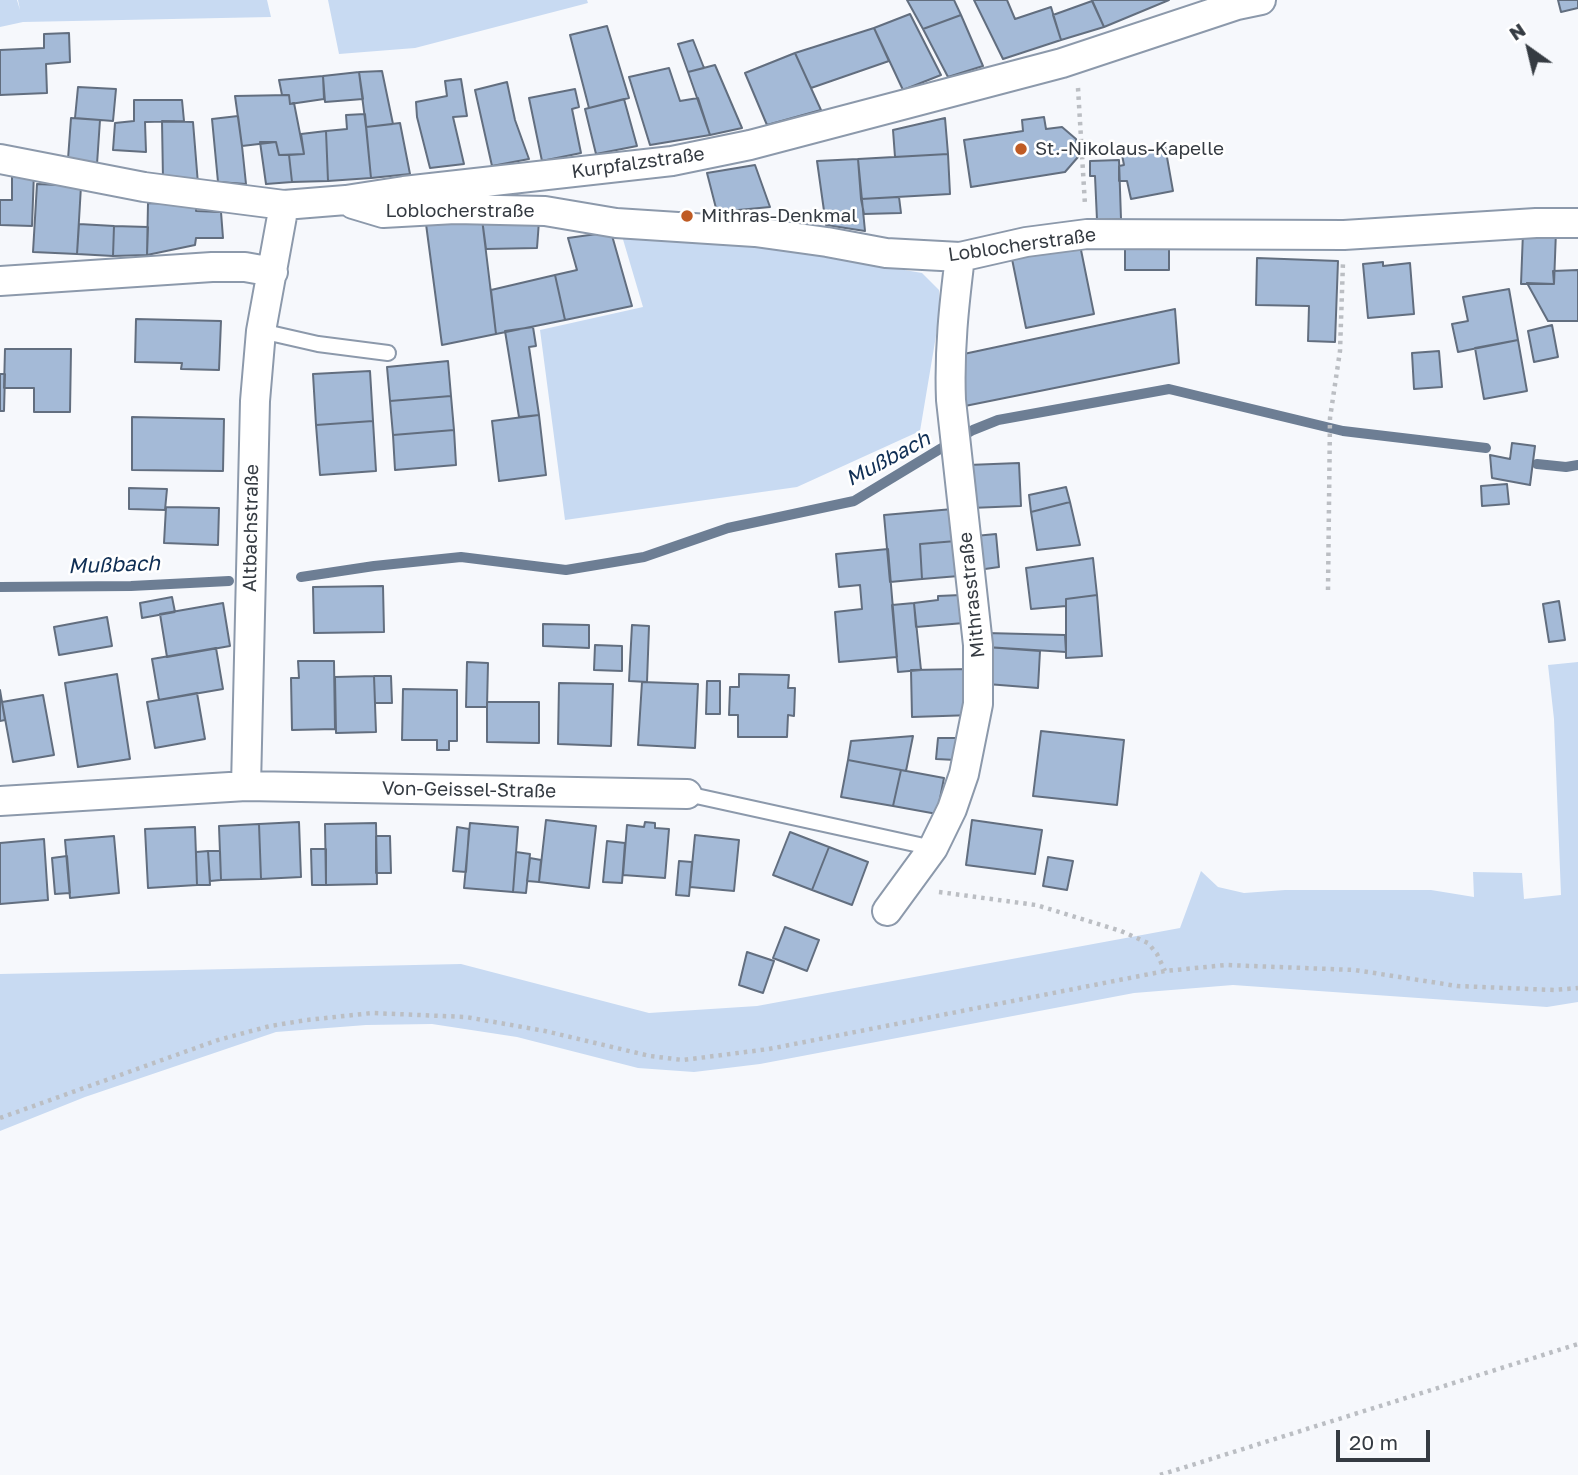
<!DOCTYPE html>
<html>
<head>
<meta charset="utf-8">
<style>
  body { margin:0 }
  #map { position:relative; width:1578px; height:1475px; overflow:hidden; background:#f6f8fc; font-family:"Golos Text",sans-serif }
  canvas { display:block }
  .north { position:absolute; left:1494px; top:14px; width:70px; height:70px; -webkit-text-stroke:5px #fff; paint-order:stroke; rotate:326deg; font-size:19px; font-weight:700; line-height:28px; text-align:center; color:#353b42 }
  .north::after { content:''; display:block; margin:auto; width:24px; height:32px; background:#353b42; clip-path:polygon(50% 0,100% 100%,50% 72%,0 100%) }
  .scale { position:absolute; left:1336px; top:1430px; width:94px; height:32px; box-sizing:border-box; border:4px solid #353b42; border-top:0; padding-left:9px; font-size:21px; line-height:24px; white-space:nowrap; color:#353b42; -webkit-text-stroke:5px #fff; paint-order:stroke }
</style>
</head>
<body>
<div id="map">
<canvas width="1578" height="1475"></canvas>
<div class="north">N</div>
<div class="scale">20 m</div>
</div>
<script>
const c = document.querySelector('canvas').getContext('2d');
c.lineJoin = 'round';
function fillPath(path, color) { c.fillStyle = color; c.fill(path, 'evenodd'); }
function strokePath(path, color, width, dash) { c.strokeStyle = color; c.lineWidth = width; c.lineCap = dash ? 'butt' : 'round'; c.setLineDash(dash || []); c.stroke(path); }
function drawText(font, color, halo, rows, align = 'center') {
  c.font = font + ' "Golos Text",sans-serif'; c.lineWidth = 5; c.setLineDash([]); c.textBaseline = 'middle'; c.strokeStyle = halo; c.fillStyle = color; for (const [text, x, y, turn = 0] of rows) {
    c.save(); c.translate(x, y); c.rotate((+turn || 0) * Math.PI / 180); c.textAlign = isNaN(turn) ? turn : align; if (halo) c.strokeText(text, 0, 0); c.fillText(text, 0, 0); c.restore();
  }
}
fillPath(new Path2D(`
  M0,0H17L20,10L18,0H267L271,17L23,22L0,27Z
  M328,0H587L588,3L415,48L339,54Z
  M622,236L746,243L922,273L939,290L940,312L920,431L797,487L565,520L540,330L643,307Z
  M1578,662V1002L1547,1007L1233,985L1134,993L760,1064L694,1072L638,1068L517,1037L432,1024L366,1025L276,1032L85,1097L0,1131V974L461,964L649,1013L757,1006L1180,928L1201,871L1218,887L1244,893L1285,890H1431L1474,897L1473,872L1522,873L1524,899L1561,895L1554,719L1548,665Z`), '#c8daf2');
strokePath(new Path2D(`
  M1537,464L1566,467L1578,465
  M301,577L374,566L461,557L566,570L644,557L728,528L854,501L940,449L973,430L998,420L1169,389L1343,431L1486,448
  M0,587L131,586L229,581`), '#6d7e94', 10);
const building = new Path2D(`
  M907,0H954L961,15L923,29Z
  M974,0H1007L1015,19L1051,7L1061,40L1003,59Z
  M1092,0H1169L1104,27Z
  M1558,0H1578V8L1561,12Z
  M1092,1L1104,27L1061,40L1053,15Z
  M910,14L941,75L903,90L874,28Z
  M961,15L983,66L948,77L923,29Z
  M607,26L629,98L589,108L570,35Z
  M874,28L889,61L811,88L795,53Z
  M69,33L70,62L46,64L47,93L0,95V50L44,48V34Z
  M693,40L704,68L688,72L678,44Z
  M795,53L821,110L767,125L745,73Z
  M715,65L742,128L710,135L688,72Z
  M669,68L680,101L698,98L710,135L650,145L629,77Z
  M382,71L393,124L366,127L359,72Z
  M359,72L363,99L325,102L323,76Z
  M323,76L324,99L290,104L289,95H282L279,80Z
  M461,79L467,116L453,117L464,164L430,168L417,117L416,102L447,96L445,81Z
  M507,82L515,120L529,159L492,166L475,90Z
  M78,87L116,89L113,121L75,118Z
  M575,89L579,107L572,109L581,153L542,161L529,98Z
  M289,95L290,104L294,103L304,154L279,155L276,142L242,146L235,96Z
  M624,99L637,146L596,154L585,109Z
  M134,100H182L184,121L145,122L146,152L113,150L115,123L134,121Z
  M365,114L371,178L328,181L326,131L347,129L346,115Z
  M238,116L242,146L246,184L218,182L212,119Z
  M1044,117L1046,129L1062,127L1076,139L1078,157L1065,172L971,187L964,140L1023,131L1022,120Z
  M71,118L100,120L97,164L68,159Z
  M945,118L948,154L895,157L893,130Z
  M162,121L193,122L198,184L163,180Z
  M400,123L410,174L371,178L366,127Z
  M326,131L328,181L292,182L289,155L304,154L301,134Z
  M260,142H276L279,155H289L292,182L266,184Z
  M1165,146L1173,191L1131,199L1127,181H1119V166L1124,165L1122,155Z
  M948,154L950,194L861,199L858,159Z
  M858,159L865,231L826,225L817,161Z
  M1119,160L1121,219L1097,220L1095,176H1090V161Z
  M755,165L770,207L717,212L707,173Z
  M12,171L34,172L32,226L0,225V200H12Z
  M37,184L81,186L77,254L33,252Z
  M899,197L901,213L864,214L861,199Z
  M148,203L197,204L196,211L221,212L223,238H196L195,245L147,255Z
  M482,219L496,334L442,345L426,224Z
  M482,219L539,221L537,248L486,249Z
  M79,224L114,226L113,256L77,254Z
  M114,226L148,227L147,255L113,256Z
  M1556,231L1554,284H1521L1523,232Z
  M611,232L632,306L565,320L555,275L577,270L568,238Z
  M1080,245L1094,314L1026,328L1012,259Z
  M1125,247H1169V270H1125Z
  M1257,258L1338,261L1335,342L1308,341L1309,306L1256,305Z
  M1383,262V266L1410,263L1414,314L1368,318L1363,264Z
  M1578,270V321H1548L1527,283L1554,284L1553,271Z
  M555,275L565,320L496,334L491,290Z
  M1509,289L1518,340L1458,352L1452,324L1468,321L1463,297Z
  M1175,309L1179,363L965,406L959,355Z
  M136,319L221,321L219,370L181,369L182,363L135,362Z
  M1552,325L1558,357L1534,362L1528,331Z
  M533,327L536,346L529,347L539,415L519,417L505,331Z
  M1518,340L1527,391L1484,399L1475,348Z
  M5,349H71L70,412H34V388H4Z
  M1439,351L1442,387L1414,389L1412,353Z
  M448,361L451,396L390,401L387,367Z
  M370,371L373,421L316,425L313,374Z
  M0,374H5L4,411H0Z
  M451,396L454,430L393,435L390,401Z
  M539,415L546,475L499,481L492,421Z
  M132,417L224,419L223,471L132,470Z
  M373,421L376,471L320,475L316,425Z
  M454,430L456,465L395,470L393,435Z
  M1512,443L1535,446L1530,485L1492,478L1490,455L1510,459Z
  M1019,463L1021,506L970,508L968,465Z
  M1507,484L1509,504L1482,506L1481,486Z
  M1066,487L1070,502L1031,512L1029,495Z
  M129,488L167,489L165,510L129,509Z
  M1070,502L1080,545L1037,550L1031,512Z
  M166,507L219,508L218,545L164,543Z
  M953,509L956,541L920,544L922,579L890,582L884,515Z
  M996,534L999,567L978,570L975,536Z
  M956,541L959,576L922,579L920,544Z
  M888,549L897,657L839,662L835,612L862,609L860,585L839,587L836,554Z
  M1093,558L1097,595L1066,599V606L1031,609L1026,568Z
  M383,586L384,632L314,633L313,587Z
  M961,595L964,623L916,627L914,603L938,600V596Z
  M1097,595L1102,656L1066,658V599Z
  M172,597L175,612L142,618L140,603Z
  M1559,601L1565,640L1549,642L1543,604Z
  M223,603L230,646L167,657L160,614Z
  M914,603L921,670L898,672L892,605Z
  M107,617L112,646L59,655L54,627Z
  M543,624L589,625V648L543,646Z
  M632,625L649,626L647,682L629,681Z
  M986,633L1065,635L1066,652L986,647Z
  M595,645L622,646V671L594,670Z
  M986,647L1040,651L1038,688L987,684Z
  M216,648L223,689L159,700L152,659Z
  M298,661H334L335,729L292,730L291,678H299Z
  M467,662L488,663L487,707H466Z
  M972,669L973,715L912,717L911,670Z
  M117,674L130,759L78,767L65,683Z
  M739,674L789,675L788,688H795L794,716L788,715L787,737H738V715H729L730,687H739Z
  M374,676L376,732L336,733L335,677Z
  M374,676H391L392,703H375Z
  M707,681H720V714H706Z
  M642,682L698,684L695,748L638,745Z
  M559,683L613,684L611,746L558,744Z
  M403,689L457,690V741H449V750H437V740H402Z
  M0,690L5,720L0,721Z
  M197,693L205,739L155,748L147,702Z
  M43,695L54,755L13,762L2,702Z
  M487,702H539V743L487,742Z
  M1041,731L1124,740L1117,805L1033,796Z
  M913,736L906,771L848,760L851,741Z
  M938,738H961L956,760L936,759Z
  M848,760L901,770L893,806L841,797Z
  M901,770L944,778L937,814L893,806Z
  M546,820L596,826L589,888L539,882Z
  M972,820L1042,830L1035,874L966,865Z
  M299,822L301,877L261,879L259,824Z
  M645,822L655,823V828L669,829L665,878L623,875L627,825L644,827Z
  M376,823L377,884L326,885L325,824Z
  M470,823L518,827L513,892L464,888Z
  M259,824L261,879L221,880L219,826Z
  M195,827L197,885L148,888L145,829Z
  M457,827L469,829L466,872L453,871Z
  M790,832L829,847L812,890L773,875Z
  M695,835L739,840L734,891L690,887Z
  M114,836L119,893L70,898L65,840Z
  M376,836H390L391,873H376Z
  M44,839L48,900L0,904V843Z
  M607,841L625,843L622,883L603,882Z
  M829,847L868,862L852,905L812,890Z
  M311,849H326V885H312Z
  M208,851H220L221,880L210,881Z
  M208,851L210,885H197L196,852Z
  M516,852L530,854L526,893L513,892Z
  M67,856L70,893L55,894L52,858Z
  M1048,857L1073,861L1067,890L1043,886Z
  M530,858L541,860L539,882L527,881Z
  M679,861L692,862L689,896L676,895Z
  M785,927L819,940L807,971L773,958Z
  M747,952L774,961L763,993L739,985Z`);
fillPath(building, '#a4bad7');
strokePath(building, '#626e7f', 2);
const lane = new Path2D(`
  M261,331L318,344L388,353
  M687,794L933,848`);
const street = new Path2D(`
  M0,159L144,187L284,205L346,200L404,191L672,161L750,145L1062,63L1237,5L1261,0
  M353,204L383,213L455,209L545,211L616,223L755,232L827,242L886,253L960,257L1026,242L1087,234L1344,235L1536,223H1578
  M0,281L212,267H245L273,272
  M246,786L255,401L261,331L284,205
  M0,801L246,786L687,794
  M887,911L933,848L952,809L964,774L978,704V645L951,400C949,351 954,305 960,257`);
strokePath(lane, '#8c99ab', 18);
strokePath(street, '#8c99ab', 32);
strokePath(new Path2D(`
  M1078,88L1085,205
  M1328,590L1330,418L1340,351L1343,262
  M939,892L1036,905L1121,931L1148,943L1157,954L1165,971
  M0,1118L218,1040L270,1026L307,1020L372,1013L466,1017L545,1031L650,1056L683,1060L769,1049L1165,971L1226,965L1355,970L1457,986L1554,990L1578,988
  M1160,1475L1578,1344`), '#bbbec3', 4.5, [3.5, 5]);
strokePath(lane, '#fff', 14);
strokePath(street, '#fff', 28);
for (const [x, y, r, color] of [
  [1021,149,7,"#bf5b24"],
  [687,216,7,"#bf5b24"]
]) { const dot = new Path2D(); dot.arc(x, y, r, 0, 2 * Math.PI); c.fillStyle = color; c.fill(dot); strokePath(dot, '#fff', 2.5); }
drawText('19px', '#353b42', '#fff', [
  ["St.-Nikolaus-Kapelle",1035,149],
  ["Mithras-Denkmal",701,216]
], 'left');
drawText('19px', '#353b42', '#fff', [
  ["Kurpfalzstraße",638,163,-8],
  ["Loblocherstraße",460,211],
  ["Loblocherstraße",1022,245,-8],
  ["Altbachstraße",251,528,-89],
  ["Mithrasstraße",972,595,-96],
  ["Von-Geissel-Straße",469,790,1]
]);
drawText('italic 21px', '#0f2e54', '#fff', [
  ["Mußbach",888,459,-28],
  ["Mußbach",114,565,-2]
]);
</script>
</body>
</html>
